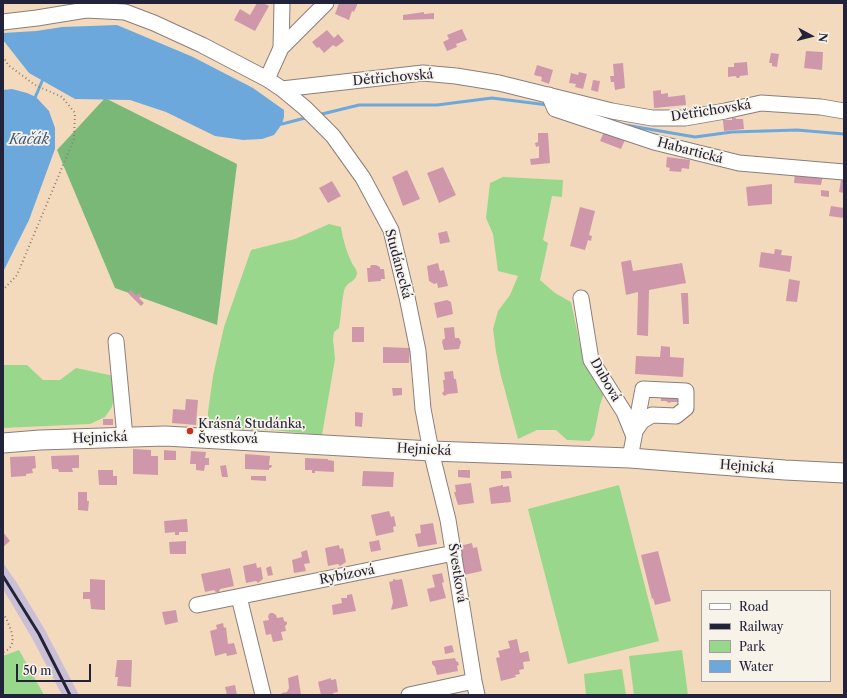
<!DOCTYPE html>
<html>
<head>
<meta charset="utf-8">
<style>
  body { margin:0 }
  #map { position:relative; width:847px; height:698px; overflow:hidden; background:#f4dabd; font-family:"Libre Caslon Text",serif }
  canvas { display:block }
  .frame { position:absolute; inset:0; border:4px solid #22223b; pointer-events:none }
  .legend { position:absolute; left:701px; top:590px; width:130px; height:92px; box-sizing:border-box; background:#f7f3e8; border:1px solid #a29fa3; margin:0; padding:5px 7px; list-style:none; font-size:12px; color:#22223b }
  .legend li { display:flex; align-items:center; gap:8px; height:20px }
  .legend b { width:20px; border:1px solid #a29fa3 }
  .north { position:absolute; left:791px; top:16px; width:40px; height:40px; -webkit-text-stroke:3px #f7f3e8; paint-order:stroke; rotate:97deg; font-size:11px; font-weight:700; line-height:16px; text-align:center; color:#22223b }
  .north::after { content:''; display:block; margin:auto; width:14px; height:18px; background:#22223b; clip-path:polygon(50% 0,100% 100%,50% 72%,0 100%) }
  .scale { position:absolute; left:16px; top:664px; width:75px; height:18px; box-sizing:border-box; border:2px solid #22223b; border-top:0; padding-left:5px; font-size:12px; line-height:14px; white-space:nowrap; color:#22223b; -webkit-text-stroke:3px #f7f3e8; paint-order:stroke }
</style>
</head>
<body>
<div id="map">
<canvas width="847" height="698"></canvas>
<div class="frame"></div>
<ul class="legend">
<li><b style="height:5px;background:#fff"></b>Road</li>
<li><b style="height:5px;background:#22223b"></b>Railway</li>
<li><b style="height:11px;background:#99d78c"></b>Park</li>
<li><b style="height:11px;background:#6da8dd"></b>Water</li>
</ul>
<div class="north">N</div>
<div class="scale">50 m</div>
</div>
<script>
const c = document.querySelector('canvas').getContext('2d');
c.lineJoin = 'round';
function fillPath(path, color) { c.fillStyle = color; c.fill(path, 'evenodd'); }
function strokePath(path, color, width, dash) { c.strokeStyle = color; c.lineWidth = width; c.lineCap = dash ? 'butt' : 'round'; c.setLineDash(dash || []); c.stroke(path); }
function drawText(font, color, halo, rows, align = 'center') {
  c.font = font + ' "Libre Caslon Text",serif'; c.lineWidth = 3.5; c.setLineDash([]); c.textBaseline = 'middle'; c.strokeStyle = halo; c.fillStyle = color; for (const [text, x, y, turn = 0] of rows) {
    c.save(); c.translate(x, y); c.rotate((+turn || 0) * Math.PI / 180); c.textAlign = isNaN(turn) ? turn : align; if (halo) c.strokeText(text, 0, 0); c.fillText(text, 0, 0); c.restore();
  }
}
fillPath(new Path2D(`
  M3,563L17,583L45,630L79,695H62L32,638L3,589Z`), '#cbbfd5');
fillPath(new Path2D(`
  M503,177L563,180L562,197L552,196L543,240L548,243L540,280L555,293L571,302L580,345L590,370L605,390L600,405L594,435L590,441L567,440L556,430H537L518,439L501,376L496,352L493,329L498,311L510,295L518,276L498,271L493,234L486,218L490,183Z
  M329,224L341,227C343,240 347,254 353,265C355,268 357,270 357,274C356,281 348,282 345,288C342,295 341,319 339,328L334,332L333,339L335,359L322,435L272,430L212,429L208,424V412L213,376L224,327L251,250L295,239Z
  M3,365H27L43,380H60L76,368L114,376L116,389L112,407L105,417L90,424L3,428Z
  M619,485L659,641L568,664L528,509Z
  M19,650L44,695H3V656Z
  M682,650L688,695H634L629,656Z
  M622,669L626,695H586L584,674Z`), '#99d78c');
fillPath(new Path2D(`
  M105,98L237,164L217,325L115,288L57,150Z`), '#7ab878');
fillPath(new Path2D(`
  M117,25L193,57L253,88L284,110V117L282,124L274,135L262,139L243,140L215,136L166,112L130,100L75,99L29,73L3,40V33L36,31L62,27Z
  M12,89L27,93L36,97L49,111L55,128V149L29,220L3,272V90Z`), '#6da8dd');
strokePath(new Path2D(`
  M34,100L43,79
  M318,115L359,105H437L492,98L548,105
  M279,123L282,124L309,117
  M625,125L695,137L732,132L797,130L844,134`), '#6da8dd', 3);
fillPath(new Path2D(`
  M257,3H263L269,6L255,31L234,20L240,9L250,15Z
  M339,3H358L354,12L352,11L349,20L335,14Z
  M424,12V14L434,13V19L403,20V15Z
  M462,29L467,40L456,44L457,47L447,51L443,42L449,39L447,35Z
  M327,30L334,38L338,34L344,41L336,47L333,45L324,53L319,47L317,48L312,42Z
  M806,51L823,52L822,70L804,68Z
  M771,53L779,54L777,67L772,66V63H769Z
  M747,62L748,75L740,76L739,78H737L735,76L728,77V67H734V63Z
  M623,63L625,88L615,90L614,82H611L610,76H614L613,64Z
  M537,65L553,70L549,84L541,81L542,77L534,75Z
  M579,72L587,74L583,89L575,87L576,84L569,83L571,73L578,75Z
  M593,80L600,81L598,92L591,90Z
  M661,90V94L668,93V97L685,95L686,105L654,108L653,91Z
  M732,118H736V119H743L744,129L724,131L723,120H732Z
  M604,132L625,140L621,149L600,141Z
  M538,133H548L550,163L531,165L530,159L539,158V146L536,147L535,143L538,142Z
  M667,157L690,160L689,169L682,168L681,172L669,171L670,168L666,167Z
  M443,167L456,195L439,203L427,173Z
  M407,170L420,199L403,206L392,177Z
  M795,172L823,175L821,185L794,183Z
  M841,180H844V193L839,192Z
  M332,181L341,196L328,203L319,188Z
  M772,184V204L748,206L746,187Z
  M821,190L829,191V197L821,196Z
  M831,206L844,208V218L829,216Z
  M580,207L595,211L589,235L592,236L591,241L588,240L585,250L570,246Z
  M447,231L450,242L440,244L438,233Z
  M775,249L782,250L781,255L792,256L790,272L759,267L761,252L774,254Z
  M631,260L633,271L682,263L686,283L649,290L648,336L637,335L638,292L626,295L621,262Z
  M438,263L440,271L444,270L448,286L438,288L437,283L434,284L429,281L427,266Z
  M371,265H376L380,267V269H384L385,279H381V281L368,282L367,268H370Z
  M789,279L800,281L797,302L786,301Z
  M131,290L136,295L139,293L142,296L139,298L144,303L141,306L128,293Z
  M681,293H688L689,324H683Z
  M447,300L451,302L453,314L437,318L434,303Z
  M352,327H364V342H352Z
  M454,327L455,338H459L461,342L459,349L444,350L442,342L443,339H445L444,328Z
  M661,346L670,347V357L684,358L683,377L635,374L636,356L660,357Z
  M383,347L410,348L409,363H383Z
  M453,371L454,379H456L458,393L448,394L444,396L442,393L444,391L443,380H445L444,372Z
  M392,388H402V395L393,396Z
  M681,396V402H671L669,403L666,401H661V397Z
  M186,399L198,400L196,425L172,423L173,409L185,410Z
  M355,412L363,413L362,427L355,426Z
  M103,419H113V425H103Z
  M133,449L151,450V456H158V475L133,474Z
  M164,450L176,451V460H164Z
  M191,451L206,452L205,458H209V465H205L204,471L196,470V464H190Z
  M245,454L270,456L269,465H272L271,468H269V470L245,469Z
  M79,455V468H72L73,472H59L58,469H52L51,456Z
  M35,456L36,468L32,469L33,473L26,474V476L11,477L10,457Z
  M305,458L328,459V460L334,461V472L315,471V473H312V470H305Z
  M226,465L228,477H222L220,466Z
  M98,470H113V476H117V485H99Z
  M458,470H470V478L458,477Z
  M363,471L394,472L393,487L362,486Z
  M501,471H511L512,478L501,479Z
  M251,476H266V481L251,480Z
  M471,483L474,503L458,505L454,492H456L455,485Z
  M503,485V487L509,486L511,502L491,504L489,488Z
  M78,492H87V501H89L88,511L78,510Z
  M389,511L391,517L394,516L396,526L393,527L394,532L376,536L371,515Z
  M187,519L188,532H179V535H175V532L165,533L164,521Z
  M433,523L437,544L418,547L415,534L421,533L420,525Z
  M3,532L10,541L3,547Z
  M379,540L381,550L371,552L369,542Z
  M186,541V554H170L169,542Z
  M472,543L473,548L477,547L482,571L464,575L459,546Z
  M339,545L340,549L343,548L346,562L340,566L338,564L328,566L325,548Z
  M307,550L310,563L304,564L306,571L294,573L292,560L302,557L301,552Z
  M658,551L671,601L655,605L653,598L652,599L641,555Z
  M256,563L257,568L261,567L263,579L258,583L256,581L246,583L243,566Z
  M271,566L273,575L268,576L266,568Z
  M230,568L234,586L220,589L219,592H216L214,590L205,592L201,574Z
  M442,573L444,582L442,583L446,598L430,602L427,589L435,587L432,575Z
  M90,579L105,580V610L91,609L90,599H83V592H90Z
  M393,579L397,580L402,579L408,606L391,610L393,602L389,582L393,581Z
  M352,594L356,611L333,615L332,605L342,603L341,598H347V595Z
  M176,610L178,622L165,625L162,612Z
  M270,613H273L276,615L277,618L283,617L284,621L287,622V624L285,626L286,631L281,632L283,640L273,642L271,634L266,635L263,621L269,620L268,616Z
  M223,623L224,628L226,627L228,644L234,643L237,654L227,656L226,653L215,656L210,631L217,629L216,625Z
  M517,639L520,653L528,651L530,661L523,662L524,669L519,670L520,674L515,675L516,677L501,681L496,658L500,657L498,651L510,648L508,641Z
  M452,645L454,652L445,654L444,647Z
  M455,658L456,661L458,662L459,665L457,666L458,671L437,675L435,667L432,664V661Z
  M117,660H132L131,687L117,686L118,677H115Z
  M298,675L301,695H281L282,693L287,692L289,688L288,678Z
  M331,678V680L336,679L338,692L333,693L334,695H321L318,682Z
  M235,685L237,695H227L225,687Z`), '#cf98aa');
const minor = new Path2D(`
  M3,22L37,18L86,10L125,12L154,23L202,45L267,79L282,89L305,108L333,136L363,178L391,230L407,297L418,351L423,409L431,451L448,520L474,681L477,695
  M281,48L282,3
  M267,79L281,48L326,3
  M282,89L423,73L456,76L499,83L612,111L652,118H685L725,111L761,103L821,107L844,111
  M549,95L555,109L654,142L739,163L844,172
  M581,298L591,360L624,412L633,434
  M116,341L125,437
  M630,458L643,389L686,391V408L676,416L652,415L642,421L633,434
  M239,597L263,695
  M197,605L454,553
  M409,695L474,681`);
const major = new Path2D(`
  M3,443L40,440L165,436L431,451L630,458L785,470L844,473`);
strokePath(minor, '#8b7e7c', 17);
strokePath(major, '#8b7e7c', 21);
strokePath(new Path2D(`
  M3,56L8,65L35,85L62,97L75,113L74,139L17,275L3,290
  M3,613C9,624 21,646 3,652`), '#8b7e7c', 2, [1, 3]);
strokePath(minor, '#fff', 15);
strokePath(major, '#fff', 19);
strokePath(new Path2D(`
  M3,576L39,634L70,695`), '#22223b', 3);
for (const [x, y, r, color] of [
  [190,431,4,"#c8321e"]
]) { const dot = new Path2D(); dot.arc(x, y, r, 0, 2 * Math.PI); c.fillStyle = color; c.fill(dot); strokePath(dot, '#f7f3e8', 1.5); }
drawText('13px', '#22223b', '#f7f3e8', [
  ["Dětřichovská",393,78,-5],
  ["Dětřichovská",711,111,-9],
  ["Habartická",690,151,15],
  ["Studánecká",398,264,75],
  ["Dubová",605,380,60],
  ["Hejnická",100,438,-2],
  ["Hejnická",424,450,3],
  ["Hejnická",747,467,4],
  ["Švestková",457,573,81],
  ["Rybízová",347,575,-11]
]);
drawText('13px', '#22223b', '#f7f3e8', [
  ["Krásná Studánka,",198,424],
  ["Švestková",198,439]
], 'left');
drawText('italic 14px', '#40587c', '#f7f3e8', [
  ["Kačák",29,140]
]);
</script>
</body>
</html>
